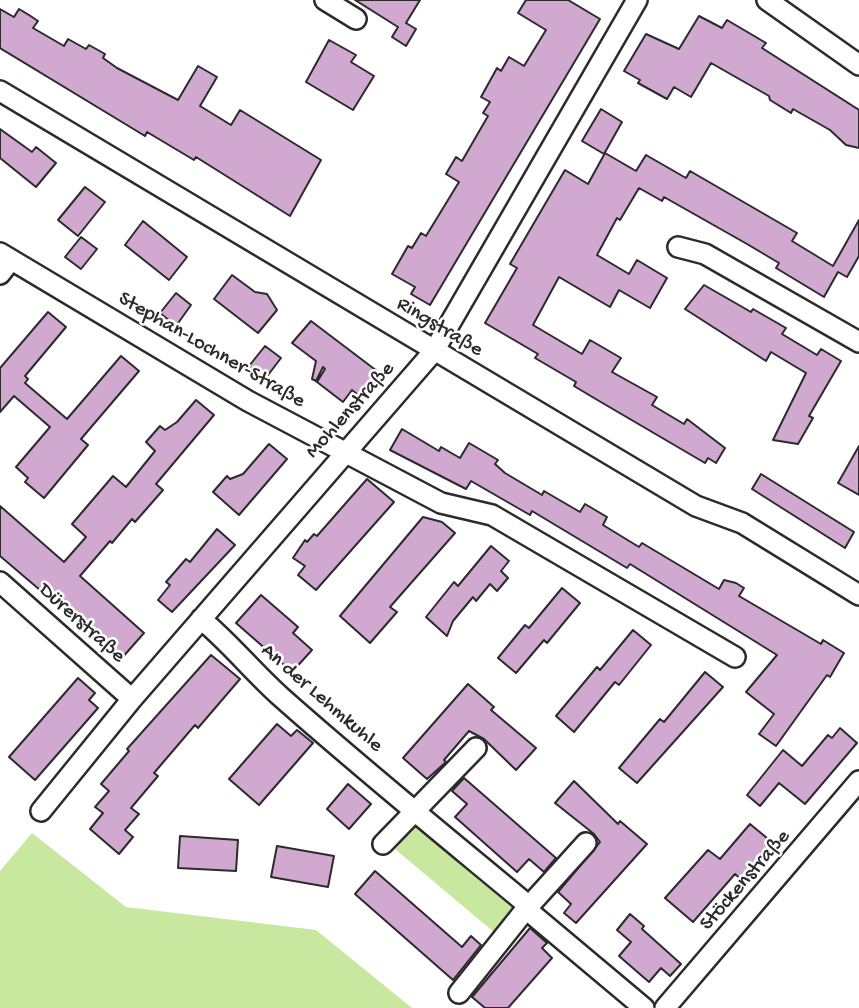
<!DOCTYPE html>
<html>
<head>
<meta charset="utf-8">
<style>
  body { margin:0 }
  canvas { display:block; background:#fff }
</style>
</head>
<body>
<canvas width="859" height="1008"></canvas>
<script>
const c = document.querySelector('canvas').getContext('2d');
c.lineJoin = 'round';
function fillPath(path, color) { c.fillStyle = color; c.fill(path, 'evenodd'); }
function strokePath(path, color, width, dash) { c.strokeStyle = color; c.lineWidth = width; c.lineCap = dash ? 'butt' : 'round'; c.setLineDash(dash || []); c.stroke(path); }
function drawText(font, color, halo, rows, align = 'center') {
  c.font = font + ' "Gochi Hand",sans-serif'; c.lineWidth = 5; c.setLineDash([]); c.textBaseline = 'middle'; c.strokeStyle = halo; c.fillStyle = color; for (const [text, x, y, turn = 0] of rows) {
    c.save(); c.translate(x, y); c.rotate((+turn || 0) * Math.PI / 180); c.textAlign = isNaN(turn) ? turn : align; if (halo) c.strokeText(text, 0, 0); c.fillText(text, 0, 0); c.restore();
  }
}
fillPath(new Path2D(`
  M415,825L515,909L495,933L395,849Z
  M32,833L126,907L316,930L412,1008H0V871Z`), '#c8e79f');
const building = new Path2D(`
  M355,0H420L406,23L416,29L406,46L392,37L398,27Z
  M526,0H568L600,19L430,305L411,294L415,287L392,274L408,246L412,248L421,233L426,236L459,182L446,174L456,157L462,161L488,116L483,113L490,102L481,97L497,68L501,71L509,57L524,66L546,30L518,13Z
  M0,9L14,17L19,9L29,15L38,21L33,28L64,46L68,39L86,49L89,45L105,54L103,58L117,68L178,100L198,66L217,77L200,106L231,125L240,110L321,160L290,216L196,157L194,160L147,132L145,136L0,48Z
  M699,16L722,28L727,20L766,43L762,48L859,110V148L846,145L830,130L793,109L791,113L770,100L769,96L711,63L691,97L674,87L667,99L638,83L640,80L624,71L646,34L679,49Z
  M329,40L356,55L351,62L374,76L353,110L306,82Z
  M601,109L622,122L604,154L582,141Z
  M0,129L32,152L36,147L56,163L36,187L0,158Z
  M605,153L636,171L646,155L686,178L690,171L797,233L792,241L833,266L859,220V256L847,277L838,272L824,297L776,268L779,263L747,244L664,197L662,201L639,188L620,220L617,218L597,255L629,274L637,260L667,278L650,308L619,290L610,307L559,277L533,325L582,354L590,340L621,358L612,372L657,397L652,405L684,424L687,419L725,448L716,463L708,458L705,463L594,398L574,386L576,382L535,358L538,354L485,323L517,268L510,264L565,170L588,184Z
  M85,187L105,202L78,236L58,220Z
  M143,221L187,257L169,280L125,245Z
  M81,237L97,249L81,269L65,257Z
  M232,275L255,292L267,294L277,310L258,333L214,299Z
  M704,285L751,312L753,309L786,328L782,334L817,355L821,349L841,361L809,416L813,418L798,444L773,440L806,373L771,352L766,361L685,309Z
  M176,293L191,305L176,326L160,313Z
  M48,312L66,327L25,376L28,379L25,383L67,419L121,356L139,371L81,439L88,445L44,498L25,482L28,478L16,467L50,427L14,396L0,412V368Z
  M311,321L377,371L376,381L368,392L358,395L352,390L343,402L317,382L325,369L323,367L316,381L312,379L316,361L292,343Z
  M265,346L281,358L265,379L249,366Z
  M196,400L214,415L156,484L163,490L135,522L132,519L112,543L110,541L80,576L144,633L121,659L0,556V506L64,562L86,537L72,524L113,476L126,487L155,451L146,442L160,426L165,430L177,422Z
  M402,429L439,451L441,447L460,458L469,443L498,460L495,464L505,473L542,495L544,491L580,512L585,504L607,517L603,525L639,547L642,543L719,589L724,580L736,583L744,588L739,596L821,644L823,640L844,653L830,677L827,675L776,746L759,734L774,714L746,692L777,655L630,564L627,568L532,511L530,515L471,481L466,489L390,450Z
  M269,444L287,459L239,515L213,492L227,476L230,479L243,474Z
  M859,446V495L838,483Z
  M761,474L854,532L845,548L752,489Z
  M367,479L394,502L316,590L298,575L305,566L293,558L305,540L307,542L314,534L317,536Z
  M423,517L442,522L455,533L390,607L397,612L370,643L340,616Z
  M217,529L235,545L172,612L158,600L170,585L166,582L186,559L190,562Z
  M491,546L509,561L501,571L508,578L497,591L490,584L476,601L473,597L453,621L447,636L426,617L454,582L458,586Z
  M562,588L580,603L547,643L544,640L516,673L498,658L525,625L529,628Z
  M261,595L298,627L293,633L312,650L292,672L236,623Z
  M633,630L651,645L619,685L615,682L574,732L556,716L597,667L600,670Z
  M211,655L240,679L198,728L195,725L154,773L158,776L131,808L139,814L125,830L133,837L119,854L90,829L103,813L95,807L109,791L101,784L129,751L127,749Z
  M705,672L723,687L637,783L619,768L660,719L664,722Z
  M78,678L95,693L89,700L98,708L35,780L9,757Z
  M468,684L494,707L491,710L536,748L516,770L484,739L469,731L444,760L446,762L427,779L403,758Z
  M277,724L291,736L297,730L313,743L259,805L229,779Z
  M840,728L857,743L805,804L779,783L760,806L747,795L783,750L802,766L828,735L832,738Z
  M464,778L556,858L544,872L529,859L517,872L455,817L467,804L452,791Z
  M574,781L618,824L620,821L647,844L576,923L564,913L571,904L558,892L600,842L594,834L555,803Z
  M348,784L371,804L349,829L327,809Z
  M750,824L773,843L765,853L768,856L753,873L750,870L742,880L735,874L693,922L665,898L708,850L720,859Z
  M180,836L238,840L236,871L178,868Z
  M277,846L334,856L328,887L271,877Z
  M375,871L462,947L471,936L481,945L453,980L355,894Z
  M630,914L644,926L642,929L681,964L670,976L661,968L649,982L619,956L631,942L617,930Z
  M530,928L547,943L542,948L552,958L508,1008H485L472,997Z`);
fillPath(building, '#d1a9d0');
strokePath(building, '#2b2b2b', 2);
const street = new Path2D(`
  M325,0L356,19
  M767,0L859,65
  M0,91L696,506L742,523L859,595
  M678,247L705,254L859,342
  M0,253L248,401L441,503L492,515L735,657
  M0,274L11,260
  M0,582L132,699
  M201,619C230,643 253,672 281,697C362,769 446,837 529,906L526,909L644,1008
  M41,811L132,699L434,351L637,0
  M383,844L476,748
  M529,906L586,843
  M459,993L526,909
  M665,1008L859,781`);
strokePath(street, '#2b2b2b', 24);
strokePath(street, '#fff', 19);
drawText('21px', '#2b2b2b', '#fff', [
  ["Ringstraße",439,328,31],
  ["Stephan-Lochner-Straße",211,351,30],
  ["Mohlenstraße",351,411,-48],
  ["Dürerstraße",81,624,42],
  ["An der Lehmkuhle",321,699,41],
  ["Stöckenstraße",746,881,-49]
]);
</script>
</body>
</html>
